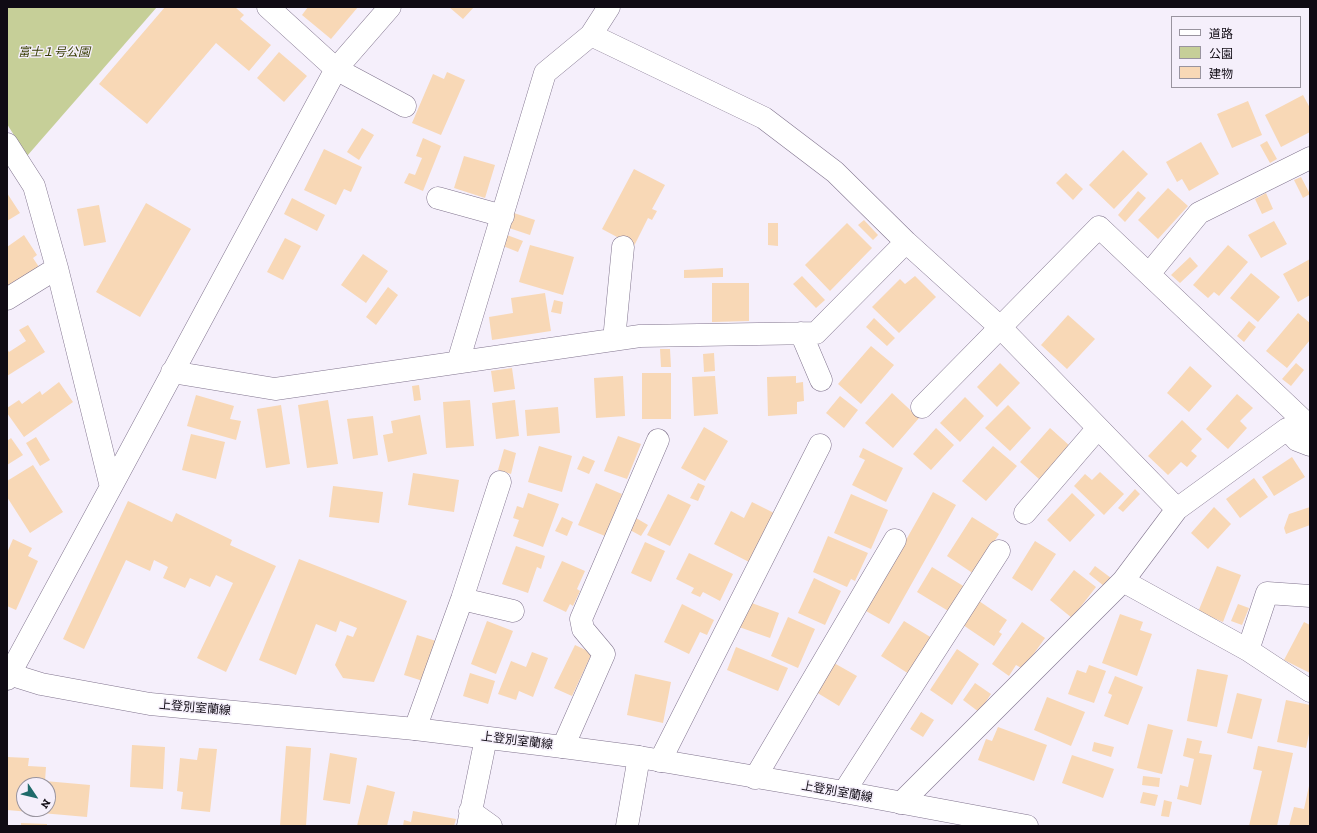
<!DOCTYPE html>
<html>
<head>
<meta charset="utf-8">
<style>
  body { margin:0 }
  #map { position:relative; width:1317px; height:833px; overflow:hidden; background:#f5effb; font-family:"Zilla Slab","Noto Sans JP",serif }
  canvas { display:block }
  .frame { position:absolute; inset:0; border:8px solid #100b14; pointer-events:none }
  .legend { position:absolute; left:1171px; top:16px; width:130px; height:72px; box-sizing:border-box; background:#f5effb; border:1px solid #99949f; margin:0; padding:5px 7px; list-style:none; font-size:12px; color:#100b14 }
  .legend li { display:flex; align-items:center; gap:8px; height:20px }
  .legend b { width:20px; border:1px solid #99949f }
  .north { position:absolute; left:16px; top:777px; width:40px; height:40px; box-sizing:border-box; background:#f5effb; border:1px solid #99949f; border-radius:50%; rotate:125deg; font-size:11px; font-weight:700; line-height:16px; text-align:center; color:#100b14 }
  .north::after { content:''; display:block; margin:auto; width:14px; height:18px; background:#1f6b6a; clip-path:polygon(50% 0,100% 100%,50% 72%,0 100%) }
</style>
</head>
<body>
<div id="map">
<canvas width="1317" height="833"></canvas>
<div class="frame"></div>
<ul class="legend">
<li><b style="height:5px;background:#fff"></b>道路</li>
<li><b style="height:11px;background:#c6cf98"></b>公園</li>
<li><b style="height:11px;background:#f8d8b6"></b>建物</li>
</ul>
<div class="north">N</div>
</div>
<script>
const c = document.querySelector('canvas').getContext('2d');
c.lineJoin = 'round';
function fillPath(path, color) { c.fillStyle = color; c.fill(path, 'evenodd'); }
function strokePath(path, color, width, dash) { c.strokeStyle = color; c.lineWidth = width; c.lineCap = dash ? 'butt' : 'round'; c.setLineDash(dash || []); c.stroke(path); }
function drawText(font, color, halo, rows, align = 'center') {
  c.font = font + ' "Zilla Slab","Noto Sans JP",serif'; c.lineWidth = 3; c.setLineDash([]); c.textBaseline = 'middle'; c.strokeStyle = halo; c.fillStyle = color; for (const [text, x, y, turn = 0] of rows) {
    c.save(); c.translate(x, y); c.rotate((+turn || 0) * Math.PI / 180); c.textAlign = isNaN(turn) ? turn : align; if (halo) c.strokeText(text, 0, 0); c.fillText(text, 0, 0); c.restore();
  }
}
fillPath(new Path2D(`
  M7,7H157L27,156L7,124Z`), '#c6cf98');
fillPath(new Path2D(`
  M165,7H235L244,15L240,19L271,45L249,71L216,43L147,124L99,84Z
  M308,7H358L331,39L302,15Z
  M449,7H474L463,19Z
  M279,52L307,76L284,102L257,78Z
  M447,72L465,80L441,135L412,123L433,74L444,79Z
  M1303,95L1310,108V132L1281,147L1265,115Z
  M1248,101L1262,135L1232,148L1217,114Z
  M362,128L374,135L359,160L347,152Z
  M423,138L441,146L423,191L404,183L409,173L415,175L422,158L416,156Z
  M1267,141L1277,159L1270,163L1260,145Z
  M1201,142L1219,174L1189,191L1182,179L1177,182L1166,162Z
  M324,149L362,167L351,192L344,189L336,205L304,190Z
  M1123,150L1148,174L1114,209L1089,185Z
  M464,156L495,165L485,198L454,188Z
  M634,169L665,185L652,209L657,211L652,220L648,218L634,246L602,229Z
  M1066,173L1083,189L1073,200L1056,183Z
  M1301,177L1310,194L1303,198L1294,180Z
  M1168,188L1188,206L1158,239L1138,220Z
  M1138,191L1146,198L1125,222L1118,215Z
  M7,193L20,213L7,221Z
  M1266,193L1273,209L1262,214L1255,199Z
  M292,198L325,215L317,231L284,214Z
  M146,203L191,229L140,317L96,292Z
  M99,205L106,242L84,246L77,209Z
  M514,213L535,220L530,235L509,228Z
  M864,220L878,235L873,240L858,225Z
  M1274,221L1287,244L1261,258L1248,235Z
  M768,223H778V246L768,245Z
  M847,223L872,248L830,291L805,265Z
  M24,235L37,255L33,258L39,267L7,288V247Z
  M507,235L523,241L518,252L503,246Z
  M285,238L301,246L283,280L267,272Z
  M530,245L574,257L563,295L519,282Z
  M1228,245L1248,262L1219,296L1214,292L1208,298L1193,285Z
  M363,254L388,271L366,303L341,285Z
  M1190,257L1198,266L1180,283L1171,275Z
  M1310,259V295L1298,302L1283,274Z
  M723,268V277L684,278V270Z
  M1251,273L1280,297L1258,322L1230,298Z
  M802,276L825,300L816,308L793,284Z
  M915,276L936,297L899,333L872,307L900,279L905,284Z
  M712,283H749V321L712,322Z
  M388,287L398,295L376,325L366,317Z
  M545,293L551,331L492,340L489,317L513,313L511,298Z
  M554,300L563,302L561,314L551,312Z
  M1298,313L1310,323V340L1287,368L1266,351Z
  M1068,315L1095,339L1067,369L1041,345Z
  M874,318L895,338L887,346L866,327Z
  M1249,321L1256,327L1244,342L1237,336Z
  M28,325L45,352L7,376V349L9,352L26,341L19,330Z
  M871,346L894,365L861,404L838,384Z
  M660,349H670L671,367H661Z
  M714,353L715,371L704,372L703,354Z
  M1000,363L1020,383L997,407L977,387Z
  M1296,363L1304,370L1291,386L1282,379Z
  M1190,366L1212,386L1189,412L1167,393Z
  M512,368L515,389L494,392L491,371Z
  M642,373H671V419H642Z
  M623,376L625,416L596,418L594,378Z
  M715,376L718,414L694,416L692,377Z
  M796,376V383L803,382L804,401L797,402V414L768,416L767,377Z
  M59,382L73,402L24,437L7,413V408L19,400L22,404L40,391L42,395Z
  M419,385L421,400L414,401L412,386Z
  M892,393L919,418L893,448L865,423Z
  M1237,394L1253,408L1240,421L1247,428L1228,449L1206,429Z
  M196,395L234,406L230,419L241,421L236,440L187,426Z
  M840,396L858,410L844,428L826,413Z
  M965,397L984,416L960,442L940,423Z
  M328,400L338,464L307,468L298,405Z
  M470,400L474,446L446,448L443,402Z
  M515,400L519,436L496,439L492,403Z
  M281,405L290,464L266,468L257,409Z
  M1008,405L1031,428L1010,451L985,428Z
  M558,407L560,433L527,436L525,410Z
  M420,415L427,454L388,462L383,435L393,433L391,421Z
  M373,416L378,455L353,459L347,419Z
  M1182,420L1202,439L1191,451L1197,456L1187,467L1181,462L1168,475L1148,456Z
  M704,427L728,441L705,481L681,468Z
  M936,428L954,445L931,470L913,454Z
  M1050,428L1070,446L1039,479L1020,462Z
  M191,434L225,442L216,479L182,470Z
  M618,436L641,444L627,479L604,471Z
  M36,437L50,460L40,466L26,443Z
  M11,438L23,455L7,465V441Z
  M539,446L572,456L562,492L528,482Z
  M993,446L1017,466L986,501L962,481Z
  M863,448L903,468L886,502L852,485L865,460L859,457Z
  M504,449L516,453L511,474L498,470Z
  M583,456L595,461L589,474L577,469Z
  M1292,457L1305,477L1274,496L1262,477Z
  M33,465L63,512L30,533L7,497V481Z
  M1100,472L1124,494L1104,515L1074,486L1085,474L1092,480Z
  M413,473L459,480L454,512L408,505Z
  M1254,478L1268,497L1240,518L1226,499Z
  M596,483L622,494L605,536L578,525Z
  M698,483L705,486L698,501L690,498Z
  M333,486L383,492L379,523L329,517Z
  M1135,489L1140,494L1123,512L1118,508Z
  M933,492L956,505L889,624L866,611Z
  M528,493L559,504L543,547L513,536L519,520L513,518L517,506L523,508Z
  M1072,493L1095,515L1070,542L1047,520Z
  M668,494L691,505L670,546L647,535Z
  M851,494L888,510L871,549L834,533Z
  M128,501L172,522L176,513L232,540L230,545L276,566L226,672L197,658L233,583L216,575L210,587L190,578L185,588L163,578L168,567L154,560L150,571L126,560L84,649L63,639Z
  M752,502L774,513L749,562L714,544L731,511L744,518Z
  M1214,507L1231,524L1208,549L1191,533Z
  M1310,507V525L1286,534L1284,528L1289,514Z
  M562,517L573,522L567,536L555,531Z
  M972,517L999,534L974,574L947,556Z
  M636,518L648,525L641,536L630,530Z
  M828,536L868,553L855,581L851,579L847,587L813,572Z
  M13,539L32,548L28,556L38,561L16,610L7,606V553Z
  M1035,541L1056,554L1032,591L1012,578Z
  M645,542L665,551L651,582L631,573Z
  M516,546L545,556L541,569L537,567L528,593L502,584Z
  M689,553L733,574L720,601L703,592L700,597L691,593L694,588L676,579Z
  M299,559L407,601L374,682L343,678L335,665L347,635L353,637L357,628L340,621L336,632L316,624L296,675L259,660Z
  M562,561L585,571L577,589L580,591L573,606L570,604L566,612L543,601Z
  M1095,566L1111,578L1104,586L1089,574Z
  M1217,566L1241,575L1223,622L1198,612Z
  M932,567L965,587L950,612L917,592Z
  M1074,570L1096,587L1072,618L1050,600Z
  M814,578L841,591L825,625L798,613Z
  M979,601L1007,620L999,632L1002,634L994,646L963,625Z
  M749,602L779,613L770,638L739,627Z
  M682,604L714,620L707,635L700,632L689,654L664,642Z
  M1238,604L1249,608L1242,625L1231,621Z
  M1120,614L1143,622L1140,630L1152,634L1137,676L1102,663Z
  M788,617L815,629L798,668L771,656Z
  M487,621L513,631L496,674L471,664Z
  M904,621L932,638L909,674L881,656Z
  M1022,622L1045,638L1023,669L1016,665L1009,676L992,664Z
  M1304,622L1310,625V673L1284,660Z
  M417,635L436,641L423,681L404,675Z
  M575,645L592,653L572,696L554,688Z
  M736,647L788,668L778,691L727,670Z
  M957,649L979,664L952,705L930,690Z
  M532,652L548,658L533,697L519,691L516,700L498,694L511,661L526,667Z
  M834,663L857,676L839,706L816,692Z
  M1089,665L1106,671L1094,703L1068,694L1077,670L1086,673Z
  M1197,669L1228,675L1217,727L1187,721Z
  M470,673L495,681L488,704L463,696Z
  M635,674L671,682L663,723L627,715Z
  M1115,676L1143,687L1128,725L1104,716L1112,695L1108,693Z
  M975,683L991,694L979,712L963,700Z
  M1237,693L1262,699L1252,739L1227,733Z
  M1047,697L1085,712L1071,746L1034,730Z
  M1286,700L1310,705V729L1306,748L1277,742Z
  M921,712L934,720L923,737L910,729Z
  M1148,724L1173,730L1162,774L1137,768Z
  M998,727L1047,745L1034,781L978,760L986,739L992,741Z
  M1187,738L1202,741L1199,753L1212,755L1201,805L1177,799L1180,785L1188,787L1194,759L1183,756Z
  M1094,742L1114,747L1111,757L1092,751Z
  M132,745L165,747L163,789L130,787Z
  M286,746L311,748L306,826H280Z
  M1258,746L1293,753L1277,826H1249L1262,771L1253,769Z
  M199,748L217,749L210,812L181,809L183,792L177,791L180,758L197,760Z
  M330,753L357,758L350,804L323,800Z
  M1072,755L1114,769L1103,798L1062,783Z
  M7,757L29,758L28,766L46,767L45,781L90,785L87,817L7,810ZM24,785H48V809H24Z
  M1143,776L1160,778L1159,787L1142,785Z
  M367,785L395,792L387,826H357Z
  M1309,786L1310,826H1289L1294,807L1304,809Z
  M1143,792L1158,795L1155,806L1140,803Z
  M1164,800L1172,802L1169,817L1161,816Z
  M413,811L456,819L454,826H403L404,820L411,822Z
  M21,823L47,824V826H21Z`), '#f8d8b6');
const minor = new Path2D(`
  M268,7L336,69L405,106
  M591,35L764,118L835,172L906,242
  M7,144L34,186L57,268L111,487
  M438,198L503,216
  M1149,274L1199,213L1310,158
  M7,299L57,268
  M801,333L821,380
  M614,340L623,247
  M458,362L545,73L591,35L609,7
  M172,372L275,389L640,336L816,333L906,242L1001,328L1177,509
  M922,407L1099,227L1307,424
  M1287,429L1297,440L1310,445
  M1025,513L1098,428
  M1123,581L1248,650L1310,691
  M462,599L513,611
  M1248,650L1267,593L1310,596
  M7,679L111,487L336,69L390,7
  M415,729L462,599L500,482
  M563,747L604,654L583,629L581,619L658,440
  M660,761L820,445
  M755,778L895,540
  M844,792L999,551
  M901,803L1123,581L1177,509L1287,429L1310,422
  M470,811L491,826
  M468,826L486,738
  M627,826L639,757`);
const major = new Path2D(`
  M7,672L9,674L41,684L150,704L415,729L563,747L639,757L844,792L1027,826`);
strokePath(minor, '#81748e', 23);
strokePath(major, '#81748e', 23);
strokePath(minor, '#fff', 22);
strokePath(major, '#fff', 22);
drawText('italic 12px', '#383e04', '#f5effb', [
  ["富士１号公園",54,53]
]);
drawText('12px', '#100b14', '#f5effb', [
  ["上登別室蘭線",195,708,5],
  ["上登別室蘭線",517,741,7],
  ["上登別室蘭線",837,792,10]
]);
</script>
</body>
</html>
